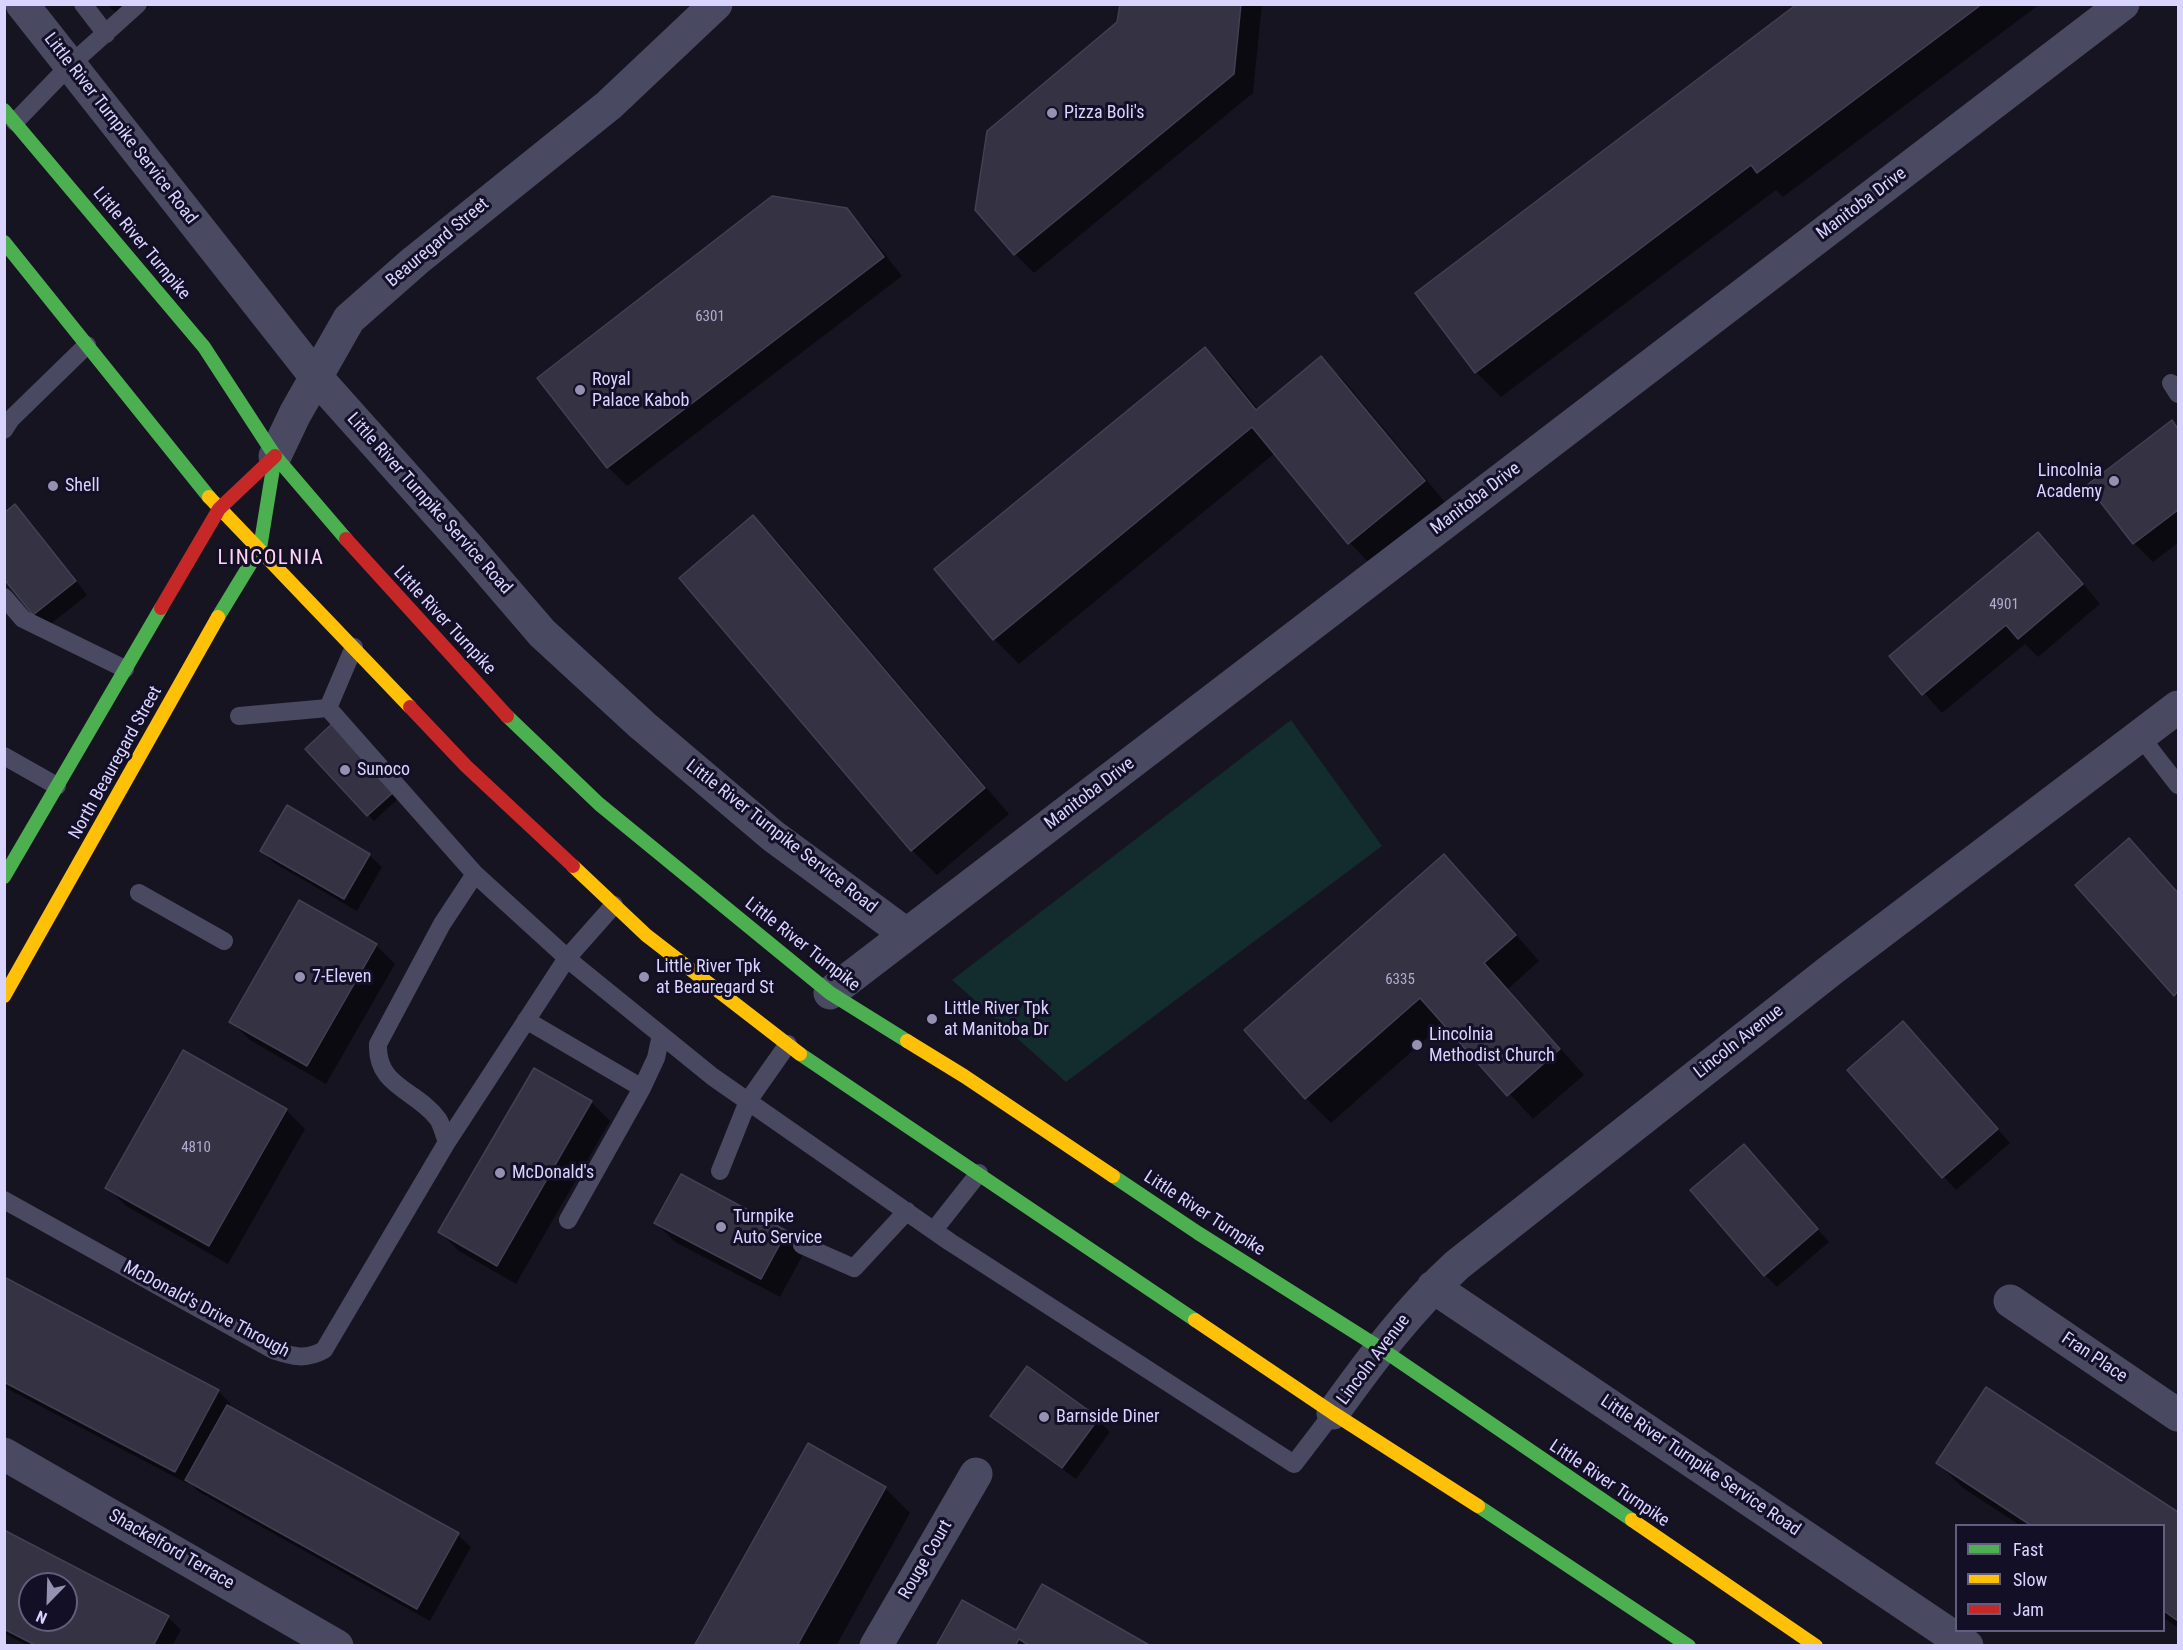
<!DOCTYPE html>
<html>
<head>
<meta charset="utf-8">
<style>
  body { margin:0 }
  #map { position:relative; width:2183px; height:1650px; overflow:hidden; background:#161421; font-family:"Roboto Condensed",sans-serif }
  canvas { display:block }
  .frame { position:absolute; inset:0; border:6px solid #d9d4ff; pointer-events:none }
  .legend { position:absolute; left:1955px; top:1524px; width:210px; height:108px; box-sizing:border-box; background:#130f26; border:2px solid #625e7d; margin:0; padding:8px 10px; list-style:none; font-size:18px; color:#d9d4ff }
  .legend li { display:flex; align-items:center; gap:12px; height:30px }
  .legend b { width:30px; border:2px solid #625e7d }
  .north { position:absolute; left:18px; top:1572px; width:60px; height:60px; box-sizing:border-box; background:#130f26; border:2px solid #625e7d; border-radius:50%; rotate:203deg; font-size:16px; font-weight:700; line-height:24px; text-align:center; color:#d9d4ff }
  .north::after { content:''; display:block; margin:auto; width:21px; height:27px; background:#9591b1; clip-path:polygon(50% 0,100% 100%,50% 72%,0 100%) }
</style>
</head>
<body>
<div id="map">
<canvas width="2183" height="1650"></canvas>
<div class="frame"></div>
<ul class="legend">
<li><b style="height:8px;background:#4caf50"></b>Fast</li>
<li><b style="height:8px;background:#ffc107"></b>Slow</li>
<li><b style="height:8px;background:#c62828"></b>Jam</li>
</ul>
<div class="north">N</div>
</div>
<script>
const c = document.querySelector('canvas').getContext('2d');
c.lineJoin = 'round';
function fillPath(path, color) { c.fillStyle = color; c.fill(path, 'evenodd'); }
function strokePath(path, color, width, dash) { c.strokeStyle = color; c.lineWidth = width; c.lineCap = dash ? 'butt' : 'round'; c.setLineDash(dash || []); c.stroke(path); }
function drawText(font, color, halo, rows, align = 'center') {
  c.font = font + ' "Roboto Condensed",sans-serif'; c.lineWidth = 6; c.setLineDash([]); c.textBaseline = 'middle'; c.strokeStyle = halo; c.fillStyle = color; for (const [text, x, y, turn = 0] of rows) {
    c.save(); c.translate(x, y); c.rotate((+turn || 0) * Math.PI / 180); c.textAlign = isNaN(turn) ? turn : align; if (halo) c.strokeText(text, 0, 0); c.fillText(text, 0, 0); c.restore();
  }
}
fillPath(new Path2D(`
  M1291,720L1382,846L1066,1082L952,980Z`), '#132c2d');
fillPath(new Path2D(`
  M107,4H152L128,25Z
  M1122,4H1262L1253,93L1034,273L1015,254L1118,23Z
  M1800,4H2040L1783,197L1776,190L1501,397L1476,372Z
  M846,209L865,229L902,276L627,486L608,467Z
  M1205,349L1230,374L1258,409L1321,358L1346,383L1449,507L1374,568L1350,543L1275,453L1019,664L994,639L936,569Z
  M2172,422L2178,429V543L2153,562L2134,543L2089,485Z
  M15,506L28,519L87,595L47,627L34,614Z
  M753,517L778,542L1009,814L937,875L912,850Z
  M2038,534L2057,552L2100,604L2038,657L2025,644L1942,713L1891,656Z
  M307,749L402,795L374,821Z
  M262,851L369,855L382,867L357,911L274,863Z
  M2142,852L2178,893V998L2175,994Z
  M1444,857L1469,881L1539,961L1508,989L1584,1075L1533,1119L1444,1023L1331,1123L1306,1098Z
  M376,945L395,964L326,1084L250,1040L231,1022Z
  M1916,1036L2010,1143L1956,1190L1849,1070Z
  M535,1070L591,1102L610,1121L516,1284L459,1251L440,1232Z
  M286,1110L305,1129L228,1264L126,1206L107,1187Z
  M1744,1146L1829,1242L1777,1287L1765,1275Z
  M656,1223L786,1232L805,1251L780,1297L675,1242Z
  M4,1278L218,1391L231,1404L229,1407L458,1535L471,1547L430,1621L199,1492L189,1482L188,1484L4,1387Z
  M1986,1389L2178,1513V1628L2164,1618V1526H2021L1963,1488L1938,1463Z
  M992,1416L1098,1420L1110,1432L1076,1479L1005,1428Z
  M885,1488L910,1513L836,1646H696Z
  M4,1531L168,1617L181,1630L172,1646H28L4,1633ZM30,1584H66V1620H30Z
  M1017,1632L1148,1646H938Z`), '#0007');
const building = new Path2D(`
  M1120,4H1241L1234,74L1014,255L975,210L987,131L1117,22Z
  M1797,4H1982L1757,173L1751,165L1475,373L1415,293Z
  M772,196L847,208L884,257L607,468L537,378Z
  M1205,347L1256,410L1321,356L1425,481L1348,544L1252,427L993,640L934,569Z
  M2172,420L2178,429V510L2133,544L2087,485Z
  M15,504L76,581L33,615L4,579V513Z
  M753,515L985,788L911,851L679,578Z
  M2038,532L2083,584L2018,639L2006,625L1922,695L1889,656Z
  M335,721L398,788L367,816L305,749Z
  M287,805L370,854L344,899L260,851Z
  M2129,838L2178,893V991L2174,996L2075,885Z
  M1444,854L1516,935L1484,963L1560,1049L1507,1096L1420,998L1305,1099L1244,1030Z
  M299,900L377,944L307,1066L229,1022Z
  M1903,1021L1998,1129L1942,1178L1847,1070Z
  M183,1050L287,1109L209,1246L105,1188Z
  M534,1068L592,1101L497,1266L438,1232Z
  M1744,1144L1818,1229L1764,1276L1690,1190Z
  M681,1174L787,1231L761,1279L654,1223Z
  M4,1277L219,1390L175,1472L4,1382Z
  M1027,1366L1099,1418L1062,1468L990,1416Z
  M1986,1387L2178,1512V1621L2164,1611V1526H2032L1936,1463Z
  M227,1405L459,1533L417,1609L185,1480Z
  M808,1443L886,1487L797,1646H694Z
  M4,1530L169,1616L153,1646H37L4,1629ZM30,1584H66V1620H30Z
  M1042,1584L1151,1646H1030L1019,1639L1015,1646H936L962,1600L1016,1630Z`);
fillPath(building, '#343243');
strokePath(building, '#433f54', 1.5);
strokePath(new Path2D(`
  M83,4L106,34
  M15,122L70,65L138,4
  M2171,383L2178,394
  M4,430L11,419L87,345
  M4,597L23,619L125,669
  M354,647L328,708L475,874L576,966L713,1077L950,1242L1294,1464L1333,1413
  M239,716L328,708
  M2140,736L2178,785
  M4,756L57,786
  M475,874L442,924L378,1044C376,1087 417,1090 438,1119C442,1125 444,1135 447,1142L567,958L614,905
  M139,893L224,941
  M526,1020L642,1088
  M720,1171L748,1101L788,1044
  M4,1200L273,1350C293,1357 306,1360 324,1350L447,1142
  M568,1220L642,1088L656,1058L661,1035
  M934,1230L979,1173
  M802,1245L854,1268L907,1211`), '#4a4962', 18);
strokePath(new Path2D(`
  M22,4L316,377L469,548L542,633L642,725L773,836L906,934
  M275,456L295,414L349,319L415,261L609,105L716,4
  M830,993L2123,4
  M1433,1287L1967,1646
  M2010,1301L2178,1415
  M1333,1413C1371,1360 1409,1309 1457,1265L1831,970L2178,707
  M4,1454L337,1646
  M876,1646L976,1474`), '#4a4962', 33);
strokePath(new Path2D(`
  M4,110L204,347L275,456L346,539
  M4,242L209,497
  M218,617L260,548L275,456
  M507,716L599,804L830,993L907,1041
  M4,877L161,608
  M800,1054L1195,1320
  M1113,1176L1198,1233L1380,1348L1632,1520
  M1478,1506L1689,1646`), '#4caf50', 14);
strokePath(new Path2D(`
  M209,497L410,707
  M573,866L646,935L800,1054
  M4,996L218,617
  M907,1041L964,1076L1113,1176
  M1195,1320L1333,1413L1478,1506
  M1632,1520L1816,1646`), '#ffc107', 14);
strokePath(new Path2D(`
  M346,539L507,716
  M161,608L219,509L275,456
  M410,707L466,766L573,866`), '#c62828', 14);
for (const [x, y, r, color] of [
  [1052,113,6,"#9591b1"],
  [580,390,6,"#9591b1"],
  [2114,481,6,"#9591b1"],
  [53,486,6,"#9591b1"],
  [345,770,6,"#9591b1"],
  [300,977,6,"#9591b1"],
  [644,977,6,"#9591b1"],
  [932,1019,6,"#9591b1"],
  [1417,1045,6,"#9591b1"],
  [500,1173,6,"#9591b1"],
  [721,1227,6,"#9591b1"],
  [1044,1417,6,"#9591b1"]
]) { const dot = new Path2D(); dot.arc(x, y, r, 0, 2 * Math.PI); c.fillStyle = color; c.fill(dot); strokePath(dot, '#130f26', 2); }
drawText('15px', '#b0acd0', null, [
  ["6301",710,317],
  ["4901",2004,605],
  ["6335",1400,980],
  ["4810",196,1148]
]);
drawText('18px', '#d9d4ff', '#130f26', [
  ["Pizza Boli's",1064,113],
  ["Royal",592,380],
  ["Palace Kabob",592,401],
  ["Lincolnia",2102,471,"right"],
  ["Academy",2102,492,"right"],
  ["Shell",65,486],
  ["Sunoco",357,770],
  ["Little River Tpk",656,967],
  ["at Beauregard St",656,988],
  ["7-Eleven",312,977],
  ["Little River Tpk",944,1009],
  ["at Manitoba Dr",944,1030],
  ["Lincolnia",1429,1035],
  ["Methodist Church",1429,1056],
  ["McDonald's",512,1173],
  ["Turnpike",733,1217],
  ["Auto Service",733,1238],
  ["Barnside Diner",1056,1417]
], 'left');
drawText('18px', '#d9d4ff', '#130f26', [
  ["Little River Turnpike Service Road",120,129,52],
  ["Manitoba Drive",1862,204,-37],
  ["Beauregard Street",438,243,-40],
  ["Little River Turnpike",141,244,50],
  ["Manitoba Drive",1476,499,-37],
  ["Little River Turnpike Service Road",429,504,48],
  ["Little River Turnpike",444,621,47],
  ["North Beauregard Street",116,763,-61],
  ["Manitoba Drive",1090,794,-37],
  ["Little River Turnpike Service Road",781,837,38],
  ["Little River Turnpike",802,945,38],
  ["Lincoln Avenue",1739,1042,-38],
  ["Little River Turnpike",1204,1214,33],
  ["McDonald's Drive Through",206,1310,28],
  ["Fran Place",2094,1358,34],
  ["Lincoln Avenue",1374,1360,-53],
  ["Little River Turnpike Service Road",1700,1466,34],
  ["Little River Turnpike",1609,1484,34],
  ["Shackelford Terrace",171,1550,30],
  ["Rouge Court",926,1560,-60]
]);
c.letterSpacing = '1.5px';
drawText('21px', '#ffd6f0', '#130f26', [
  ["LINCOLNIA",271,559]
]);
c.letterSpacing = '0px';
</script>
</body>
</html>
